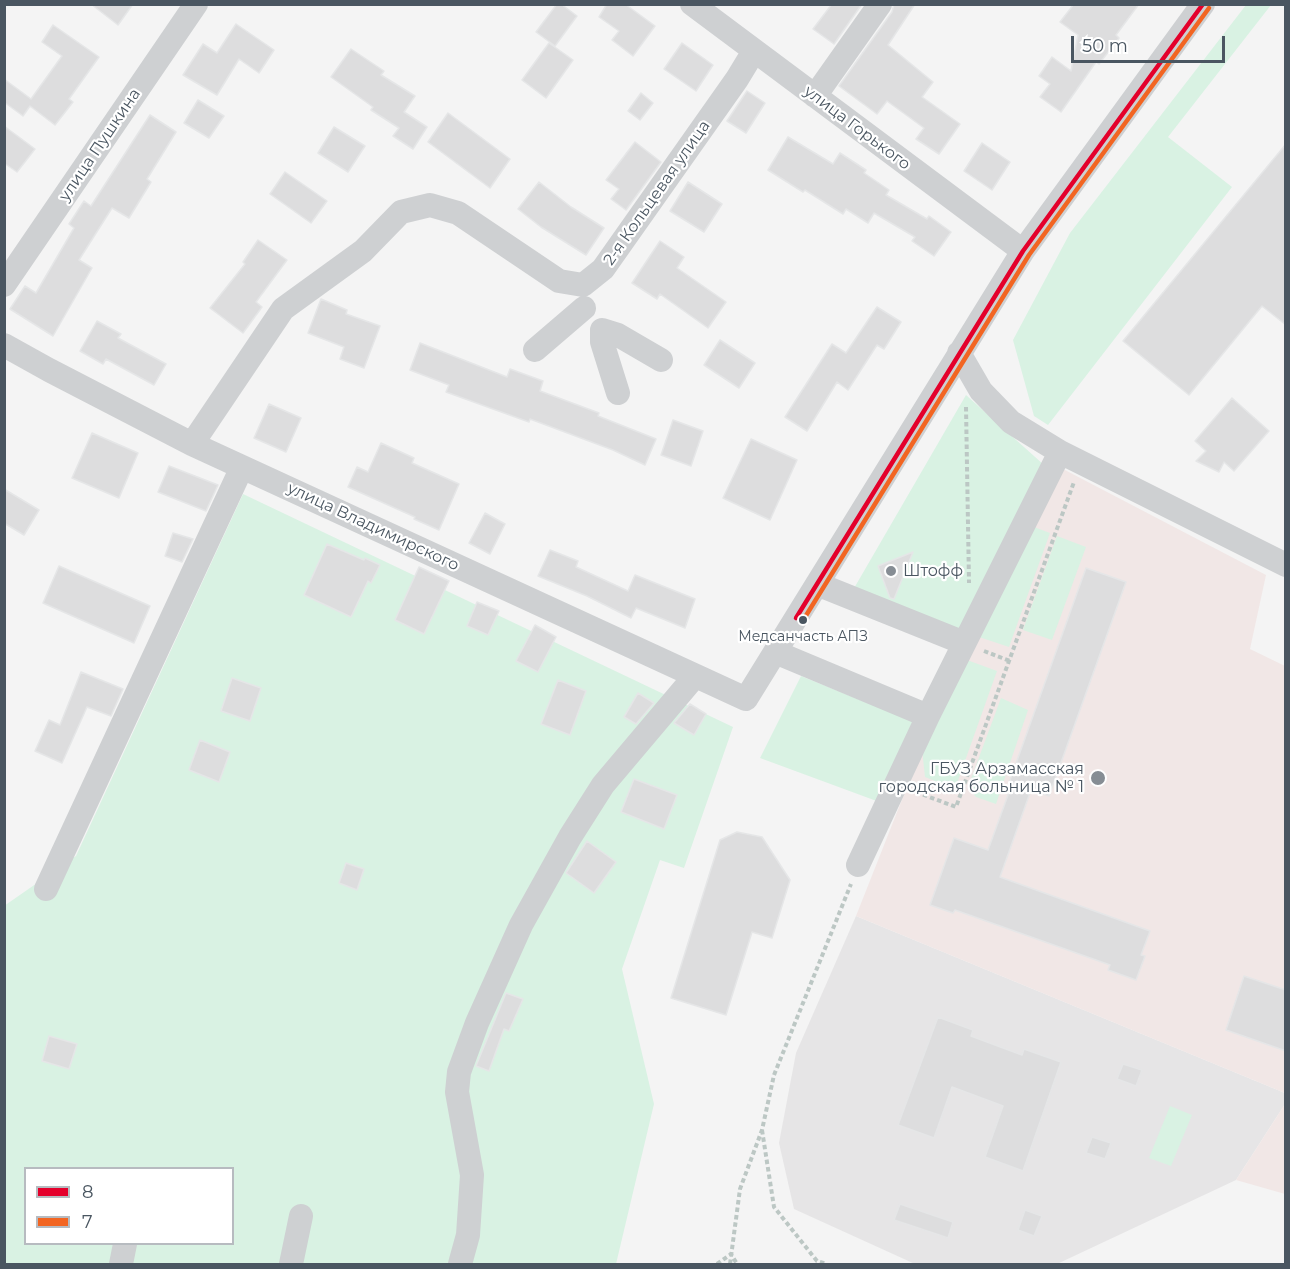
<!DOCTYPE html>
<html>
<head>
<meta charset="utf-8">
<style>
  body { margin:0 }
  #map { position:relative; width:1290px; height:1269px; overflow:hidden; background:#f4f4f4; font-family:Montserrat,sans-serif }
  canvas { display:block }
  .frame { position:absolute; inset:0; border:6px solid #4a5661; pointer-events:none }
  .legend { position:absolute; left:24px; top:1167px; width:210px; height:78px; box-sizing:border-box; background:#fff; border:2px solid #b7bbc0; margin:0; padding:8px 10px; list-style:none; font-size:18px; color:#4a5661 }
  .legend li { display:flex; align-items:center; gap:12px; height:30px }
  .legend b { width:30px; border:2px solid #b7bbc0 }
  .scale { position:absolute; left:1071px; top:36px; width:154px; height:27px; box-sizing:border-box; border:3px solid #4a5661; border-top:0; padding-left:8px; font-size:18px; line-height:21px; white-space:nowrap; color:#4a5661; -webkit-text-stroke:4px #fff; paint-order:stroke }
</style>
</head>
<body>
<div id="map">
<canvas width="1290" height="1269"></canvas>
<div class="frame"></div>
<ul class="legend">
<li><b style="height:8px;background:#e4002b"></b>8</li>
<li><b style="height:8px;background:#f26522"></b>7</li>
</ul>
<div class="scale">50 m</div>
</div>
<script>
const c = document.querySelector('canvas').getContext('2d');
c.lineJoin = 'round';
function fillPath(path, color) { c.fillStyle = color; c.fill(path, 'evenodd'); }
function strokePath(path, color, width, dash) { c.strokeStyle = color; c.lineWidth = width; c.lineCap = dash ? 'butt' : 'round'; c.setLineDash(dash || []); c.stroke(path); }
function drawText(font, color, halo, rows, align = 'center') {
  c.font = font + ' Montserrat,sans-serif'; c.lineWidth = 4.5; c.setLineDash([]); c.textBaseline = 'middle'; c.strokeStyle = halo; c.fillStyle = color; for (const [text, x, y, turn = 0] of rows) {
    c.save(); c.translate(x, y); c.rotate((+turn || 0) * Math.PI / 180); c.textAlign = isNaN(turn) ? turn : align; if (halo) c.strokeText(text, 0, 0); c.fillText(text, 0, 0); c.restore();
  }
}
fillPath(new Path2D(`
  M856,916L1285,1093V1104L1236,1180L1057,1264H915L794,1209L779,1143L796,1053Z`), '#e6e5e6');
fillPath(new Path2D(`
  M1063,469L1266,575L1250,649L1285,666V1093L856,916L922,749Z
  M1285,1104V1194L1236,1180Z`), '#f1e7e6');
fillPath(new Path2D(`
  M1246,5H1271L1168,137L1232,187L1048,425L1034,416L1013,340L1070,233Z
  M966,395L1044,465L961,635L853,590Z
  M243,494L733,727L684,868L660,860L622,969L654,1104L616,1264H5L4,906L76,856ZM26,1168H232V1244H26Z
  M1034,527L1050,533L1009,647L979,637Z
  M1057,536L1086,547L1052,640L1023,630Z
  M967,660L997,671L955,789L925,777L922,749Z
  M801,676L917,723L882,803L760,758Z
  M1001,698L1028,710L996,804L976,797L968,787Z
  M1170,1106L1192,1115L1171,1166L1149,1158Z`), '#d9f2e3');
const building = new Path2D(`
  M91,4H133L118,25Z
  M557,4H561L577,16L555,46L536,32Z
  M607,4H625L655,26L633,56L612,40L619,31L599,17Z
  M832,4H862L834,44L813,29Z
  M894,4H915L888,45L933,82L922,97L960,124L939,154L916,139L924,128L887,101L877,114L839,86L892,12Z
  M1074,4H1139L1116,35L1119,38L1099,64L1096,62L1061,112L1040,97L1050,84L1039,76L1052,57L1071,71L1078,35L1060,22Z
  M236,24L274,50L259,73L239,59L217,95L183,75L203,44L217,53Z
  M53,25L99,57L69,99L73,102L55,125L30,106L23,116L4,102V79L31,99L62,56L42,42Z
  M549,43L573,60L546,98L522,80Z
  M682,43L713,65L696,91L664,69Z
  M351,49L384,71L381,75L415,96L404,112L427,127L413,149L393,136L399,128L371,110L373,107L331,77Z
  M747,91L765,103L746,133L727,121Z
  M641,93L653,103L640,120L628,111Z
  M198,100L224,116L209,138L184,123Z
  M448,113L510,159L490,188L428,142Z
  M150,115L176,132L147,179L151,182L129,218L112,208L79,260L92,268L53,336L10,309L25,286L36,293L74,228L69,224L84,201L91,206Z
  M4,126L35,149L17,172L4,163Z
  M334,127L365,146L348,172L318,153Z
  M788,137L833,164L840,153L866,170L864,173L889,190L886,195L927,219L929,216L951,232L934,256L912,241L915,237L874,213L868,223L846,209L843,214L805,190L803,192L768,170Z
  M635,142L661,162L626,210L611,199L619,189L606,180Z
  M982,143L1010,162L992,190L964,171Z
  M1286,144V325L1262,306L1189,395L1123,341Z
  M285,172L327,201L311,223L270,194Z
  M539,182L571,207L604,228L586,255L541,227L518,209Z
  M688,182L722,204L704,232L670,211Z
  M258,240L287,260L256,302L262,307L243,333L210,308L245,264L243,262Z
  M660,241L684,257L677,268L726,302L708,328L660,294L657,299L632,283Z
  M321,299L347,310L346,314L380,326L364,368L340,359L344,347L308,333Z
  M877,307L901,322L884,349L877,345L848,390L837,382L807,431L785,417L832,344L846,353Z
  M97,321L121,334L118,338L166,364L154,385L106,359L103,364L80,351Z
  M720,340L755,363L739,388L704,365Z
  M420,343L507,377L510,369L543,381L540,391L599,413L598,416L656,439L645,465L613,450L530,419L529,422L446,392L449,385L410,370Z
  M1232,398L1269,431L1234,471L1224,462L1219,472L1196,461L1206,451L1195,441Z
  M269,404L301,418L286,452L254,438Z
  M673,420L703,431L691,466L661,455Z
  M92,433L138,453L119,498L72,478Z
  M751,439L797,460L770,520L723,498Z
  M381,443L414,458L412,463L459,484L439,530L414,519L415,517L348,487L357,467L368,472Z
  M169,466L218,485L206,511L158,492Z
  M4,489L39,510L24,535L4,523Z
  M485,513L505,524L490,554L469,543Z
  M173,533L193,539L182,562L165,556Z
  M327,544L364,560L365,558L380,565L371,583L368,581L351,617L304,595Z
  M550,550L578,561L576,567L628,591L635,575L695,599L685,628L636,608L631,618L587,596L538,576Z
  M913,552L894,599L890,598L878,566Z
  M59,566L150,606L134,643L43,603Z
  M419,567L449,581L424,634L395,620Z
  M1086,568L1126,582L1049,796L1031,790L1000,877L1150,931L1141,955L1145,956L1136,980L1108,970L1110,965L955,910L953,913L930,905L954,838L988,850L1012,784L1009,783Z
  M477,602L499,611L488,635L467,626Z
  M535,625L556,637L538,672L516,661Z
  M81,672L123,689L111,716L87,707L62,763L35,751L49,720L60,725Z
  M232,678L261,688L250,721L221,711Z
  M558,680L586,691L570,735L541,724Z
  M638,693L654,703L636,724L624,717Z
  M690,704L706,714L694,735L674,723Z
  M200,740L230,752L219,782L189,770Z
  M634,779L677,795L664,829L621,812Z
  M737,832L762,837L790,880L772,938L752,932L726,1015L671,998L720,840Z
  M587,841L616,862L594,893L566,873Z
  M346,863L364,869L357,890L339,883Z
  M1244,976L1286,990V1051L1226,1030Z
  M506,993L523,999L509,1031L504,1029L489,1071L476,1066Z
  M938,1017L973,1030L971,1036L1022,1055L1024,1049L1061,1062L1023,1171L985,1157L1003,1106L952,1087L934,1138L898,1125Z
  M49,1036L77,1044L69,1069L42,1061Z
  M1123,1064L1142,1070L1136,1086L1117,1079Z
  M1092,1137L1111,1143L1105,1159L1086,1153Z
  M900,1204L953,1222L948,1238L894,1220Z
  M1025,1210L1042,1216L1034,1236L1018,1230Z`);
fillPath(building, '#ddddde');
strokePath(building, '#e5e6e7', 1.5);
strokePath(new Path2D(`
  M966,407L969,583
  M984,651L1010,661
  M916,792L956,807L1074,482
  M762,1130L774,1207L817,1261L827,1264
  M717,1264L731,1254L737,1264
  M730,1264L740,1189L762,1130L774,1075L851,884`), '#bcc7c4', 4, [4.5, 3]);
strokePath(new Path2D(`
  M692,4L1023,251
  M815,96L880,4
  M4,285L196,4
  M4,345L49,370L192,444L746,699L1023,251L1203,4
  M535,350L584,308
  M959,353L981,391L1011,422L1060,452L1286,565
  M618,393L602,342V330L618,335L661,360
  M192,444L283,309L363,251L401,212L430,205L458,213L559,281L583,285L603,269L737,79L754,51
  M817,584L964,643
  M775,652L928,716L1060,452
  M858,865L928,716
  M46,889L242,467
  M121,1264L125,1244
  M291,1264L301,1216
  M460,1264L468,1235L472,1175L457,1092L459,1072L477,1023L521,925L570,837L603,785L695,676`), '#ced0d2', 24);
strokePath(new Path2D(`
  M796,618L1023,251L1203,4`), '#e4002b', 4.5);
strokePath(new Path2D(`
  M802,622L1029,255L1209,8`), '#f26522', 4.5);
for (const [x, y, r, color] of [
  [891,571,6,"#868d94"],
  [803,620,5,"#4a5661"],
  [1098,778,8,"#868d94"]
]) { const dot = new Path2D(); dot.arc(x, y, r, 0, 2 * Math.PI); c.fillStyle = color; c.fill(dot); strokePath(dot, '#fff', 2); }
drawText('14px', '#4a5661', '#fff', [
  ["Медсанчасть АПЗ",803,637]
]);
drawText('16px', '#4a5661', '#fff', [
  ["улица Горького",857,128,37],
  ["улица Пушкина",100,145,-56],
  ["2-я Кольцевая улица",657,193,-55],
  ["улица Владимирского",373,527,25]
]);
drawText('16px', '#4a5661', '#fff', [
  ["Штофф",903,571],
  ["ГБУЗ Арзамасская",1084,769,"right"],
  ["городская больница № 1",1084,787,"right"]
], 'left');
</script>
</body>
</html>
